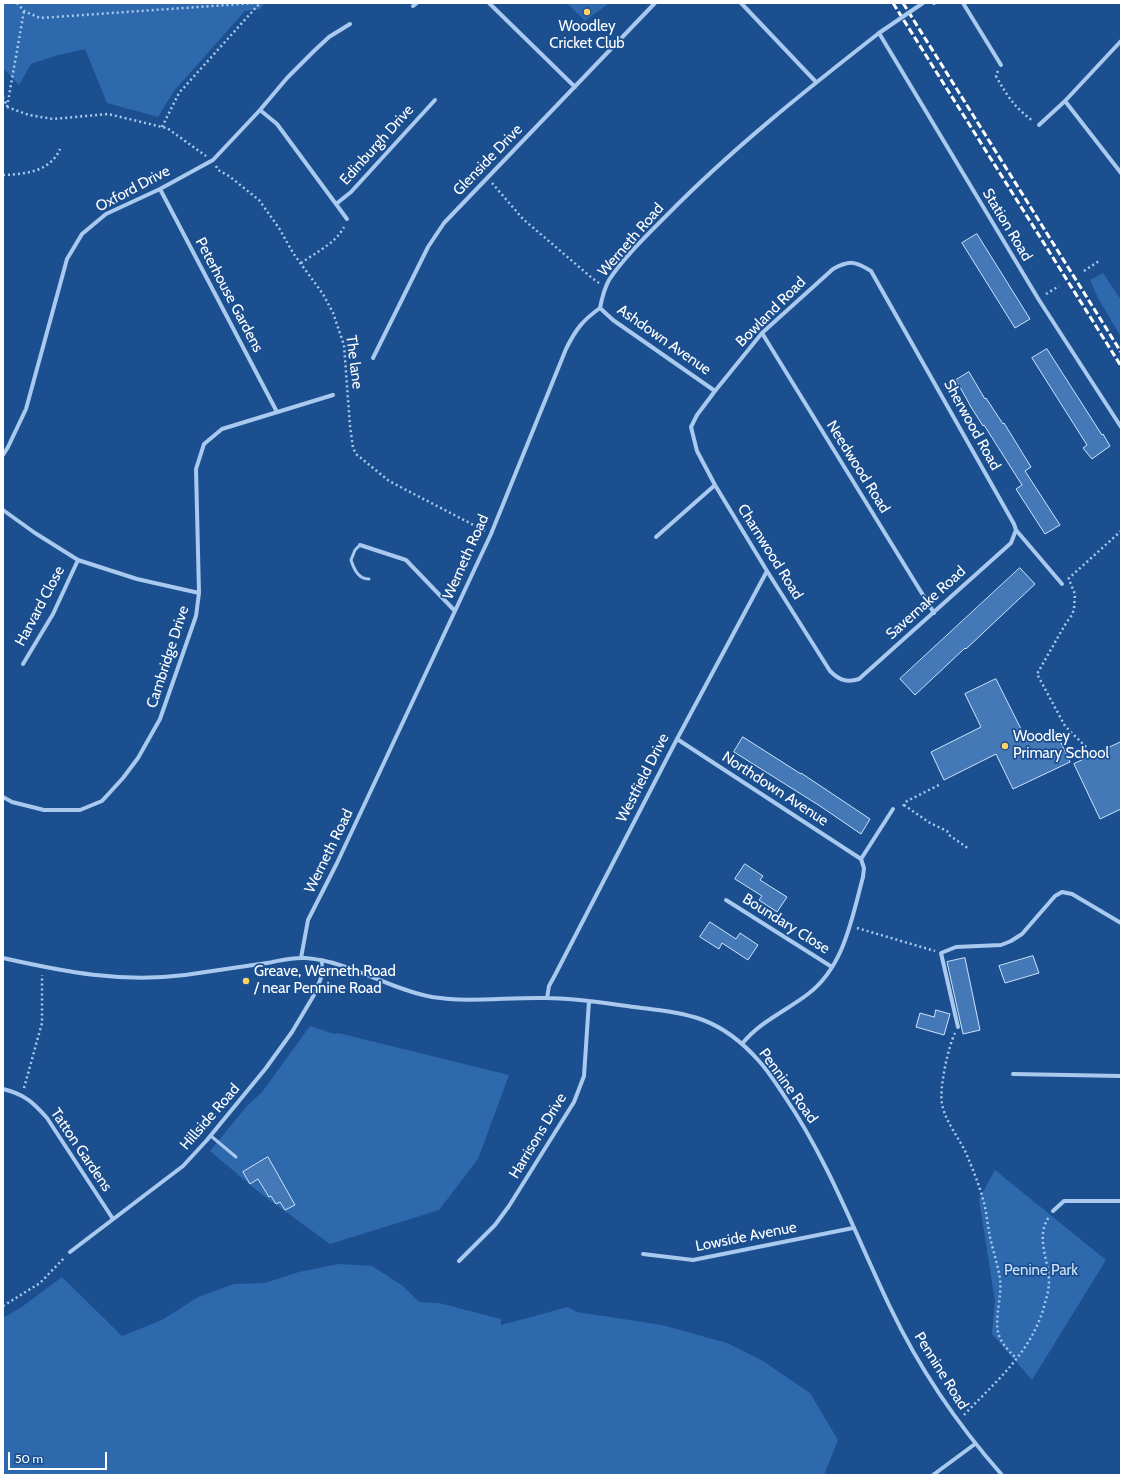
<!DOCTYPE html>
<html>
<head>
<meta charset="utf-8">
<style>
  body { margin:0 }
  #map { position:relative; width:1124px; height:1478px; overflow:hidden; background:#1b4f8f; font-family:Cabin,sans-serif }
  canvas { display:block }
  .frame { position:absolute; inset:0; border:4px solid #fff; pointer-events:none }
  .scale { position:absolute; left:8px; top:1452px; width:99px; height:18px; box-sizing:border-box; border:2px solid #fff; border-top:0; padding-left:5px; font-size:12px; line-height:14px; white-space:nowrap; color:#fff; -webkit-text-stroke:3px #1b4f8f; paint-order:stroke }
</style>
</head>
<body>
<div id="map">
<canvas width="1124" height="1478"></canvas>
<div class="frame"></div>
<div class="scale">50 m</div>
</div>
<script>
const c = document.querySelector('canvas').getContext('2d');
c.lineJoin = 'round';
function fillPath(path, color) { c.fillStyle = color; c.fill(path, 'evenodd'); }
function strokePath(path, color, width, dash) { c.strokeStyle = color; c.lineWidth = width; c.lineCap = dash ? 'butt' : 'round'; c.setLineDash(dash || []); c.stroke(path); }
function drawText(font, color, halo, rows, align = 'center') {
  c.font = font + ' Cabin,sans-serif'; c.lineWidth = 3.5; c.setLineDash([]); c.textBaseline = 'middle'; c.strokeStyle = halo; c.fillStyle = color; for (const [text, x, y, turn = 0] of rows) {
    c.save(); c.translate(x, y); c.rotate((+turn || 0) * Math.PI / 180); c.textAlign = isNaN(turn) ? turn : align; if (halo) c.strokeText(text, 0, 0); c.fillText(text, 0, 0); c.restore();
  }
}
fillPath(new Path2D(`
  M3,3H265L260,9L245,11L174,91L158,117L107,103L85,49L58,55L31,64L19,85L3,68Z
  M567,3H609L585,21Z
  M1103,273L1121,300V337L1098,298L1090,280Z
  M310,1026L334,1034L338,1033L509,1075L478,1159L439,1210L330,1244L260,1193L210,1151L246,1107L262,1092Z
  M995,1170L1106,1260L1032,1380L992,1334L995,1301L979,1199Z
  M338,1264L372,1266L403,1286L419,1302L439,1303L501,1319V1325L568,1307L577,1312L662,1325L727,1343L763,1361L810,1393L838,1440L824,1475H3V1318L23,1306L62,1277L122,1336L162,1320L198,1297L234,1284L265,1283L299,1272Z`), '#2e69ad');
const building = new Path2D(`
  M977,234L1030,319L1015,328L962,243Z
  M1047,349L1102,435L1103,434L1110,446L1092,459L1083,448L1087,445L1032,358Z
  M969,372L985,399L986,398L1003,424L1004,423L1031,467L1025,471L1060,525L1045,534L1016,489L1022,485L984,425L983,426L971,407L956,380Z
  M1020,568L1035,584L966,649L965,648L915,695L900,679Z
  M996,679L1025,737L1032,734L1036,742L1056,732L1070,762L1013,789L996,754L944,780L931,752L981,727L965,694Z
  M743,737L801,774V773L870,819L861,834L820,806L734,752Z
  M1121,742V809L1100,819L1074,764Z
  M745,864L763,876L760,880L787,897L777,912L759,900L762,896L735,879Z
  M710,922L736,939L740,933L758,945L748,960L722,943L719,949L700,937Z
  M1033,956L1039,973L1005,983L999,966Z
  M965,958L980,1030L963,1034L947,962Z
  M936,1010L950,1014L944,1035L916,1027L920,1013L934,1017Z
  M268,1157L295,1205L285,1210L280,1202L276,1204L271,1196L269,1197L258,1179L250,1184L243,1172Z`);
fillPath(building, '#4478b7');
strokePath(building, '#cfe3fa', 1);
strokePath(new Path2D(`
  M17,3L24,11L40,18L255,3
  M934,5V3
  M998,71L996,76C1007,96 1015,108 1033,121
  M3,97L7,106
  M7,107L29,115L53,119L108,114L162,127L167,128L206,156
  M7,107L24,11
  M162,127L179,93L260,3
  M216,166L218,170L229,176L259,200L279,228L293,253L323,294L333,313L344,345L350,426L353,448L356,454L389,481L485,531
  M3,175C25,174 50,172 60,149
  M492,183L523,219L592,278L599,283
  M301,263C315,253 336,243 344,227
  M1084,271L1099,261
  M1046,294L1059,286
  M1068,579L1121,531
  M1070,582L1075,594L1074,609L1072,615L1066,623L1037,674L1065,726L1086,747
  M904,805L930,823L947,831L949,835L969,849
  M903,806L907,801L941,784
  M857,928L935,951
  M955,1033C948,1047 939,1089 942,1104C946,1123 958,1136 966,1153C973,1170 981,1189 985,1207C987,1217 988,1227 990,1237C993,1251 998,1265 1000,1279C1001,1287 1000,1295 999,1303C995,1332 996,1339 1017,1359
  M24,1088L42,1023V975
  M3,1306L40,1283L65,1257
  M964,1415C997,1380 1033,1351 1045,1303C1047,1296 1049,1289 1049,1282C1049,1260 1035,1237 1049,1217`), '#a9c9ee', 2.5, [2, 3]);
strokePath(new Path2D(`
  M360,545L355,550L351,560C354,569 358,579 369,579
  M211,1136L236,1157`), '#a9c9ee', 3);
strokePath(new Path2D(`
  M489,3L575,87
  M741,3L816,82
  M963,3L1001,65
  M413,6L417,3
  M1065,101L1121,173
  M260,110L277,124L347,219
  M1039,125L1065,101L1121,41
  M160,189L277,412
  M336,204L351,192L435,100
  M600,308L613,320L715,391
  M762,333L934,613
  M373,358L428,247L444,223L655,3
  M3,455L8,447L26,409L67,259L82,234L106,214L160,189L213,160L260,110L287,78L315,50L329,37L350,24
  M3,510L35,533L78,560L137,579L199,593
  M1016,530L1011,543L859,679C847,683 839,680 830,671L767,571L715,485L697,451L691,427L697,415L715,391L762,333L833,269C850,260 855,261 871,271L1014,524L1016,530L1062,584
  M656,537L715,485
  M360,545L406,560L455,611
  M23,664L53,614L78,560
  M677,739L861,859
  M3,797L12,802L44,810H80L102,801L123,778L138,758L160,719L196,616L199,593L196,469L204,444L222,429L333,395
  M726,900L832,967
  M3,958C65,972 121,983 185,975C213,971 240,967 267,963C279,961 292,957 305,958C350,961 388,989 432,997C470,1003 507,997 546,998C575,998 605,1003 634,1007C657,1010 681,1012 703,1020C724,1028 744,1044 759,1061C769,1072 777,1085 785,1097C829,1162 856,1236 890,1307C919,1368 957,1424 1002,1475
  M301,958L308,920L337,863L491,534L566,349C576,329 582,321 600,308C602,298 604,289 609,280C624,257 649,233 668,214C733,148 806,90 879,33L1039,300L1121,427
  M547,998L549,986L555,975L677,739L767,571
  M958,1027L941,953L956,947L1001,945L1011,941L1022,934L1055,896L1062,892L1072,894L1121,923
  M742,1044C759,1022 786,1011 808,994C844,967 852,918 863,877L864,868L861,859L893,809
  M1013,1074L1121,1076
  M3,1089C24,1094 33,1102 47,1118L113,1219
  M1053,1211L1064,1201H1121
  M70,1252L183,1166L207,1140L266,1068L292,1032L314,995L321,978L322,960
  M643,1254L693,1260L853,1228
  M459,1261L495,1225L509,1206L574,1102L584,1076L589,1001
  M933,1475L975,1444`), '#a9c9ee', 4);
strokePath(new Path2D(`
  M893,3L1121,366
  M903,3L1121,352`), '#fff', 3, [7, 3]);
strokePath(new Path2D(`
  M879,33L923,3`), '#a9c9ee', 4);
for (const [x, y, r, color] of [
  [587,12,4,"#ffd166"],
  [1005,746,4,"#ffd166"],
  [246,981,4,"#ffd166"]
]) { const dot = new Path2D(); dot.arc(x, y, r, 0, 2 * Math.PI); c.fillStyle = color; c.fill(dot); strokePath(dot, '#1b4f8f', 1.5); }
drawText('15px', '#fff', '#1b4f8f', [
  ["Woodley",587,27,"center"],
  ["Cricket Club",587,44,"center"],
  ["Woodley",1013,737],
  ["Primary School",1013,754],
  ["Greave, Werneth Road",254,972],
  ["/ near Pennine Road",254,989]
], 'left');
drawText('15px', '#fff', '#1b4f8f', [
  ["Edinburgh Drive",377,145,-48],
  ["Glenside Drive",488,160,-46],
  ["Oxford Drive",133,189,-28],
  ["Station Road",1007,225,59],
  ["Werneth Road",631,240,-49],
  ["Peterhouse Gardens",229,295,62],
  ["Bowland Road",771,312,-45],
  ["Ashdown Avenue",664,340,35],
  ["The lane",354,362,83],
  ["Sherwood Road",972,425,61],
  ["Needwood Road",858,467,58],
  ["Charnwood Road",770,552,58],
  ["Werneth Road",466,557,-66],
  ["Savernake Road",926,603,-42],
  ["Harvard Close",40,606,-62],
  ["Cambridge Drive",168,657,-72],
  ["Westfield Drive",643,778,-63],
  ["Northdown Avenue",775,789,33],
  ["Werneth Road",329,851,-64],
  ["Boundary Close",786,924,32],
  ["Pennine Road",788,1086,54],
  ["Hillside Road",210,1117,-49],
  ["Harrisons Drive",538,1136,-59],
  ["Tatton Gardens",81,1150,56],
  ["Lowside Avenue",746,1237,-11],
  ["Pennine Road",941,1371,58]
]);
drawText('15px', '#cfe3fa', '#1b4f8f', [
  ["Penine Park",1041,1271]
]);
</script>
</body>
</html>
